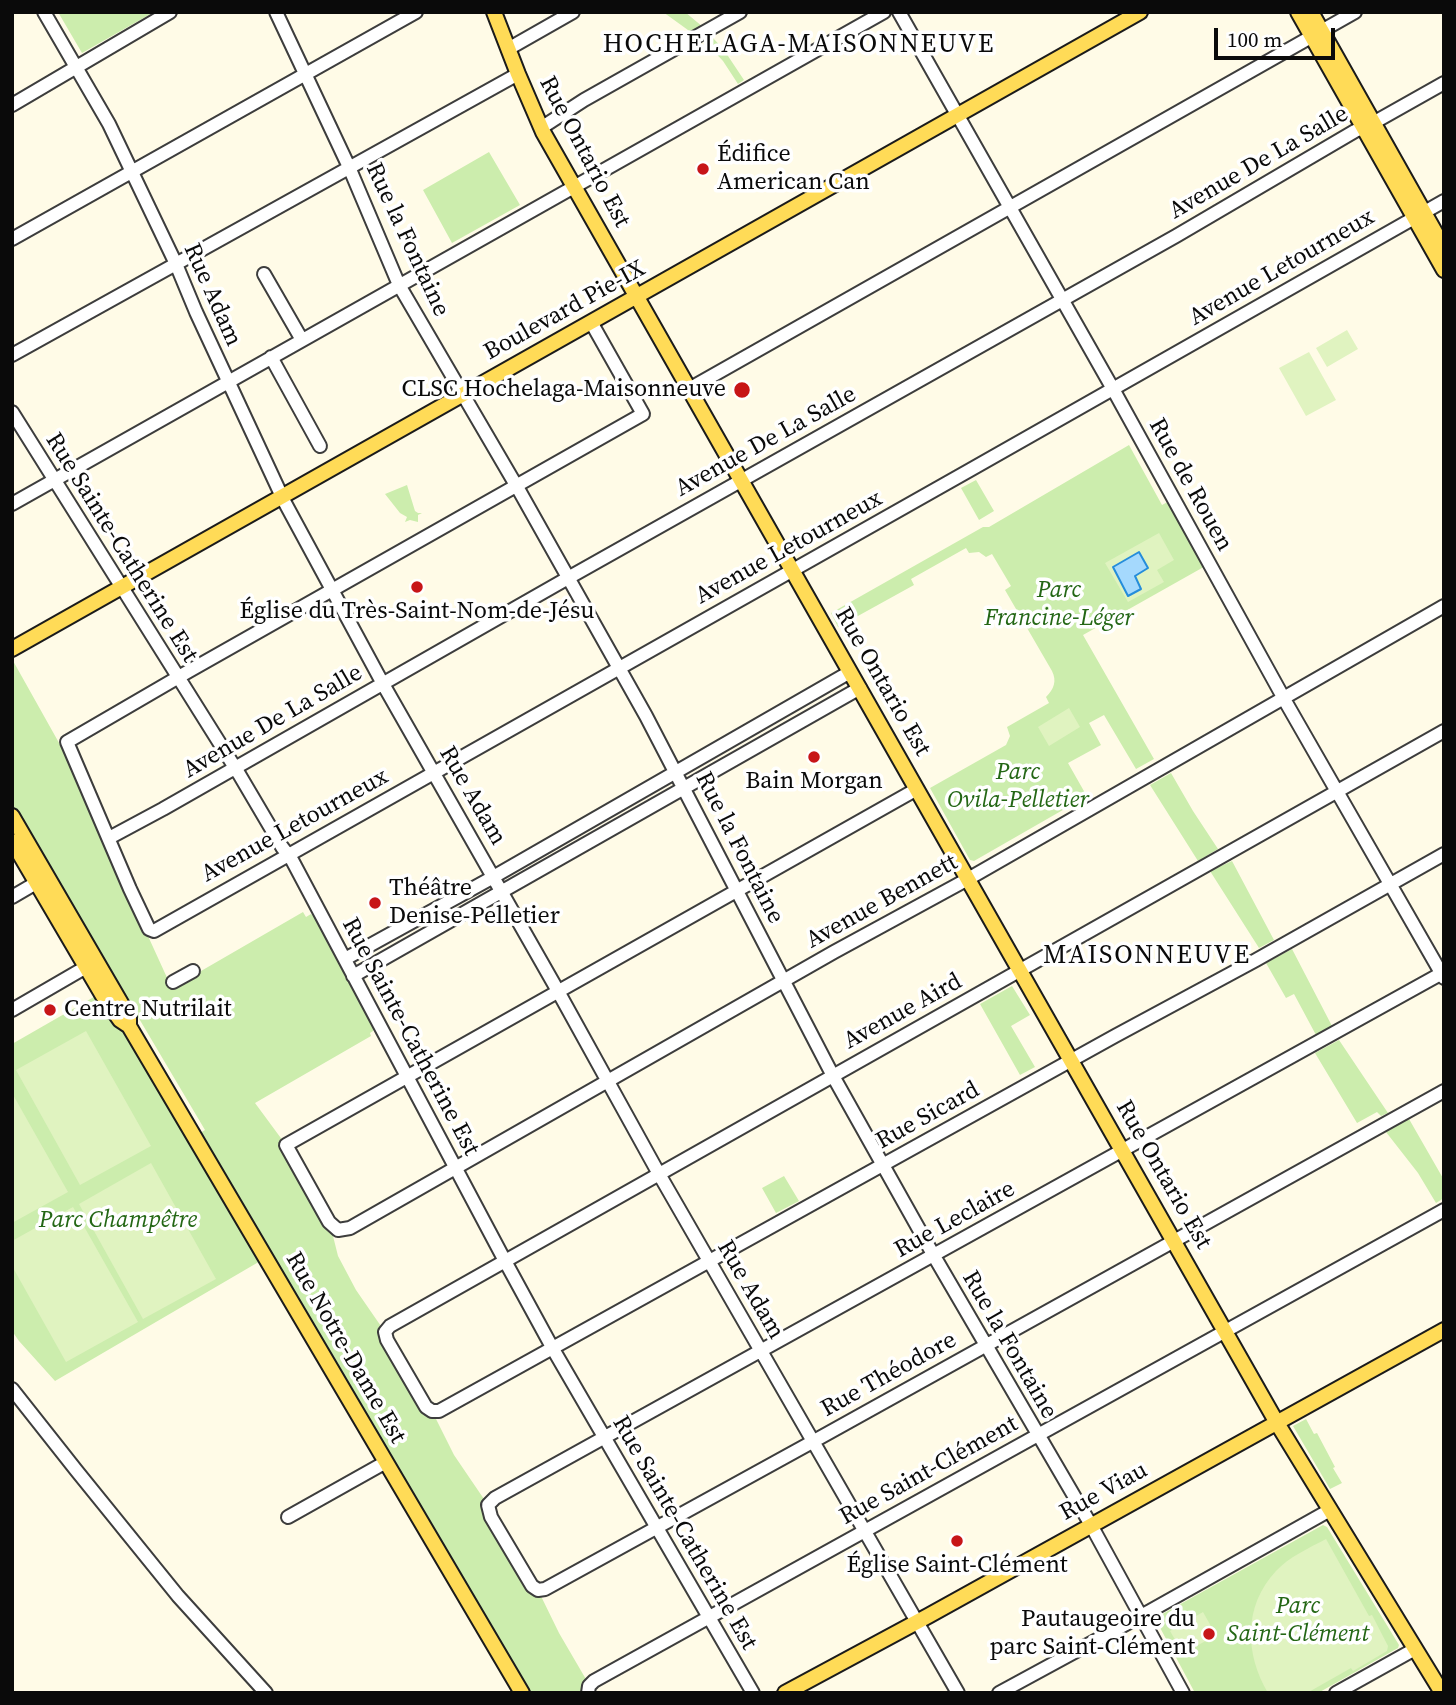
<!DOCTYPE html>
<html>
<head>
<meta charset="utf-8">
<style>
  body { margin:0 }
  #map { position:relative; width:1456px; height:1705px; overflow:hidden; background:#fffbe7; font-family:"Source Serif 4",serif }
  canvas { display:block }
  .frame { position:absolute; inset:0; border:14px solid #0a0a0a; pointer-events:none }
  .scale { position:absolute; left:1214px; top:28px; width:121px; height:32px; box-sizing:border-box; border:4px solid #0a0a0a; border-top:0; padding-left:9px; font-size:21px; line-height:24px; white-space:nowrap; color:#0a0a0a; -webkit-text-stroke:5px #fff; paint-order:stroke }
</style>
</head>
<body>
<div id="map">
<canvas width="1456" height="1705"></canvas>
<div class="frame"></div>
<div class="scale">100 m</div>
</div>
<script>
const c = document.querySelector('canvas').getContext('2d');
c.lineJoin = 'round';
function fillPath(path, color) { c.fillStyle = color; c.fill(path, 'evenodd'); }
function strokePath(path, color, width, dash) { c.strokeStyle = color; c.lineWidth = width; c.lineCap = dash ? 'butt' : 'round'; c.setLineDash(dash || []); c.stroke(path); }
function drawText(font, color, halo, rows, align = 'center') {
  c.font = font + ' "Source Serif 4",serif'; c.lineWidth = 7; c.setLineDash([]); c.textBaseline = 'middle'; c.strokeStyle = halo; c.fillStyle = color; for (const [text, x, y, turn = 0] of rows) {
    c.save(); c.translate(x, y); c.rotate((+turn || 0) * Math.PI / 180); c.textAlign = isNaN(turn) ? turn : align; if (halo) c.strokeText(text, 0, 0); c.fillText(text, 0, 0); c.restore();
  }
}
fillPath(new Path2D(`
  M58,12H154L82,53Z
  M663,12H685L703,27L724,50L744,80L738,84L723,61L706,43Z
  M489,152L520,205L452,243L423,190Z
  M1129,445L1162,505L1173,499L1209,564L1083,635L1154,759L1136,769L1104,715L1089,723L1101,745L1068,763L1093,807L1082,814L1075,803L974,861L970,860L930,788L1006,745L1010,736L1007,727L1049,703L1046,697C1054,689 1057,681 1052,671L1005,590L1011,586L992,554L986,557L979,552L969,553L966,548L911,579L914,585L838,627L831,613L983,527H989Z
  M976,480L994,511L979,520L961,488Z
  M407,485L415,511L418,513H422L418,515V522L410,520L405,522L407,517L400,513L385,494Z
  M12,659L63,750L169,982H182L303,912L306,917L311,914L316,918L374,1027L373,1031L370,1033L371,1036L255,1103L286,1145L333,1236L338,1256L356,1290L385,1332L432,1411L454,1455L488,1505L538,1590L559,1633L594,1693H522L194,1137L205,1130L12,804Z
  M1171,773L1193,811L1218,849L1198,861L1150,785Z
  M1232,861L1274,940L1259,948L1210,871Z
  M1292,949L1332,1026L1316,1035L1294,994L1286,998L1266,963Z
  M1012,986L1030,1015L1011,1026L1035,1067L1020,1075L980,1004Z
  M106,990L262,1260L55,1381L19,1341L12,1331V1044Z
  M1339,1040L1388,1113L1381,1116L1377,1112L1357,1123L1315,1053Z
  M1409,1119L1444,1180V1198L1436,1203L1418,1173L1386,1132Z
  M784,1176L799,1201L776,1213L762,1188Z
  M1306,1419L1314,1434L1317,1433L1335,1467L1333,1468L1342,1483L1330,1489L1293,1426Z
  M1323,1525L1327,1527L1399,1645L1398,1648L1318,1693H1195L1157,1622V1617Z`), '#ccedad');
fillPath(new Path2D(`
  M1347,330L1358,349L1327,367L1316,348Z
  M1309,352L1336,400L1306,416L1279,368Z
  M1159,533L1174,560L1157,570L1164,582L1128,602L1105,563Z
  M1069,708L1080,727L1049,746L1038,727Z
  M86,1031L151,1146L80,1185L16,1070Z
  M12,1093L68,1192L12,1223Z
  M151,1163L216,1279L143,1319L79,1204Z
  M73,1207L138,1322L66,1362L12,1266V1241Z
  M1326,1539L1369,1616L1372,1615L1388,1646L1387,1651L1353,1671L1351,1668L1307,1693H1268C1245,1654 1243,1606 1276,1571C1289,1557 1309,1548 1326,1539Z
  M1203,1612L1216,1635L1179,1656L1173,1646L1177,1643L1170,1631Z`), '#e0f3c0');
const water = new Path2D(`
  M1139,552L1148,568L1135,576L1141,589L1128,596L1113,567Z`);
fillPath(water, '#a5d9fd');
strokePath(water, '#258ddb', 2);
const minor = new Path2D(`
  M44,12L109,124L176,264L196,312L284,501L383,684L554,984L659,1174L958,1693
  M276,12L349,167L399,285L520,492L646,716L833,1076L934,1256L1091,1525L1183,1693
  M899,12L1113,389L1288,706L1444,978
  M508,49L573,12
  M12,105L170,12
  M541,128L584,100L740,12
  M12,239L416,12
  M264,274L302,340
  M591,322L643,414L189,671L67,742L130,889L149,929L154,931L970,470L1444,201
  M12,355L518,74
  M271,357L320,446
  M689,389L1355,12
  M12,412L239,774L282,847L292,860L505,1261L553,1349L753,1693
  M12,504L884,12
  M1444,731L390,1326L385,1332L387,1340L426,1407L432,1411H439L1115,1036L1256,960L1444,854
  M917,789L286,1145L329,1222L338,1230L350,1228L834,952L968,879L1444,606
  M109,838L163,809L568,578L1176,236L1355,131L1373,123L1444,83
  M12,897L36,883
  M345,959L488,880L850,672
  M1444,972L495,1498L488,1505L491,1517L532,1586L538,1590L545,1589L814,1441L1444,1091
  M353,976L860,688
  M173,982L193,971
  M12,1010L93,963
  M12,1389L76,1470L178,1596L266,1693
  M288,1517L386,1462
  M588,1693L589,1686L594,1681L1444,1210
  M999,1693L1150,1611L1330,1510
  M1336,1693L1415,1649`);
const major = new Path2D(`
  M494,12L518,74L543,132L1277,1423L1441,1691
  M1298,12L1444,270
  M1311,12L1444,248
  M12,649L1140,12
  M12,816L129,1017V1024
  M12,841L103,996L120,1020L129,1026L522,1693
  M785,1693L928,1616L1444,1330`);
strokePath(minor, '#3d3d3d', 16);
strokePath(major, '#1b1b1b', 18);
strokePath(minor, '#fff', 12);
strokePath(major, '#ffdb57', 14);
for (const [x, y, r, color] of [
  [703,169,7,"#c71518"],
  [742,390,9,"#c71518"],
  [417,587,7,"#c71518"],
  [814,757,7,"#c71518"],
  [375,903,7,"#c71518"],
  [50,1010,7,"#c71518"],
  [957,1541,7,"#c71518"],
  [1209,1634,7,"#c71518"]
]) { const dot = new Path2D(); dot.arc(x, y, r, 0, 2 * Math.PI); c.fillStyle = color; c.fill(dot); strokePath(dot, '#fff', 2.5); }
drawText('24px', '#0a0a0a', '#fff', [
  ["Rue Ontario Est",584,152,62],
  ["Avenue De La Salle",1259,163,-30],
  ["Rue la Fontaine",407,240,65],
  ["Avenue Letourneux",1282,268,-30],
  ["Rue Adam",212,295,66],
  ["Boulevard Pie-IX",565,311,-29],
  ["Avenue De La Salle",766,442,-29],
  ["Rue de Rouen",1190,485,61],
  ["Rue Sainte-Catherine Est",121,548,58],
  ["Avenue Letourneux",789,548,-29],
  ["Rue Ontario Est",882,682,60],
  ["Avenue De La Salle",273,722,-30],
  ["Rue Adam",472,796,60],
  ["Avenue Letourneux",295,826,-29],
  ["Rue la Fontaine",739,848,63],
  ["Avenue Bennett",882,902,-29],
  ["Avenue Aird",903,1012,-29],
  ["Rue Sainte-Catherine Est",410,1037,62],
  ["Rue Sicard",928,1116,-29],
  ["Rue Ontario Est",1163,1175,60],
  ["Rue Leclaire",955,1220,-29],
  ["Rue Adam",750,1290,60],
  ["Rue la Fontaine",1009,1345,60],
  ["Rue Notre-Dame Est",345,1348,60],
  ["Rue Théodore",889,1375,-29],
  ["Rue Saint-Clément",929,1471,-29],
  ["Rue Viau",1104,1492,-29],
  ["Rue Sainte-Catherine Est",684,1533,60]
]);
drawText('24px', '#0a0a0a', '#fff', [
  ["Édifice",717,155],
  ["American Can",717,183],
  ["CLSC Hochelaga-Maisonneuve",726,390,"right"],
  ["Église du Très-Saint-Nom-de-Jésu",417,612,"center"],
  ["Bain Morgan",814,782,"center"],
  ["Théâtre",389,889],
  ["Denise-Pelletier",389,917],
  ["Centre Nutrilait",64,1010],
  ["Église Saint-Clément",957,1566,"center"],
  ["Pautaugeoire du",1195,1620,"right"],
  ["parc Saint-Clément",1195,1648,"right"]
], 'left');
drawText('italic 24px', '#246715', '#fff', [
  ["Parc",1059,591],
  ["Francine-Léger",1059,619],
  ["Parc",1018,773],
  ["Ovila-Pelletier",1018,801],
  ["Parc Champêtre",118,1221],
  ["Parc",1298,1607],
  ["Saint-Clément",1298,1635]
]);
c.letterSpacing = '2px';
drawText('26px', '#0a0a0a', '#fff', [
  ["HOCHELAGA-MAISONNEUVE",799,45],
  ["MAISONNEUVE",1147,956]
]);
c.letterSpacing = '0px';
</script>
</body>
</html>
